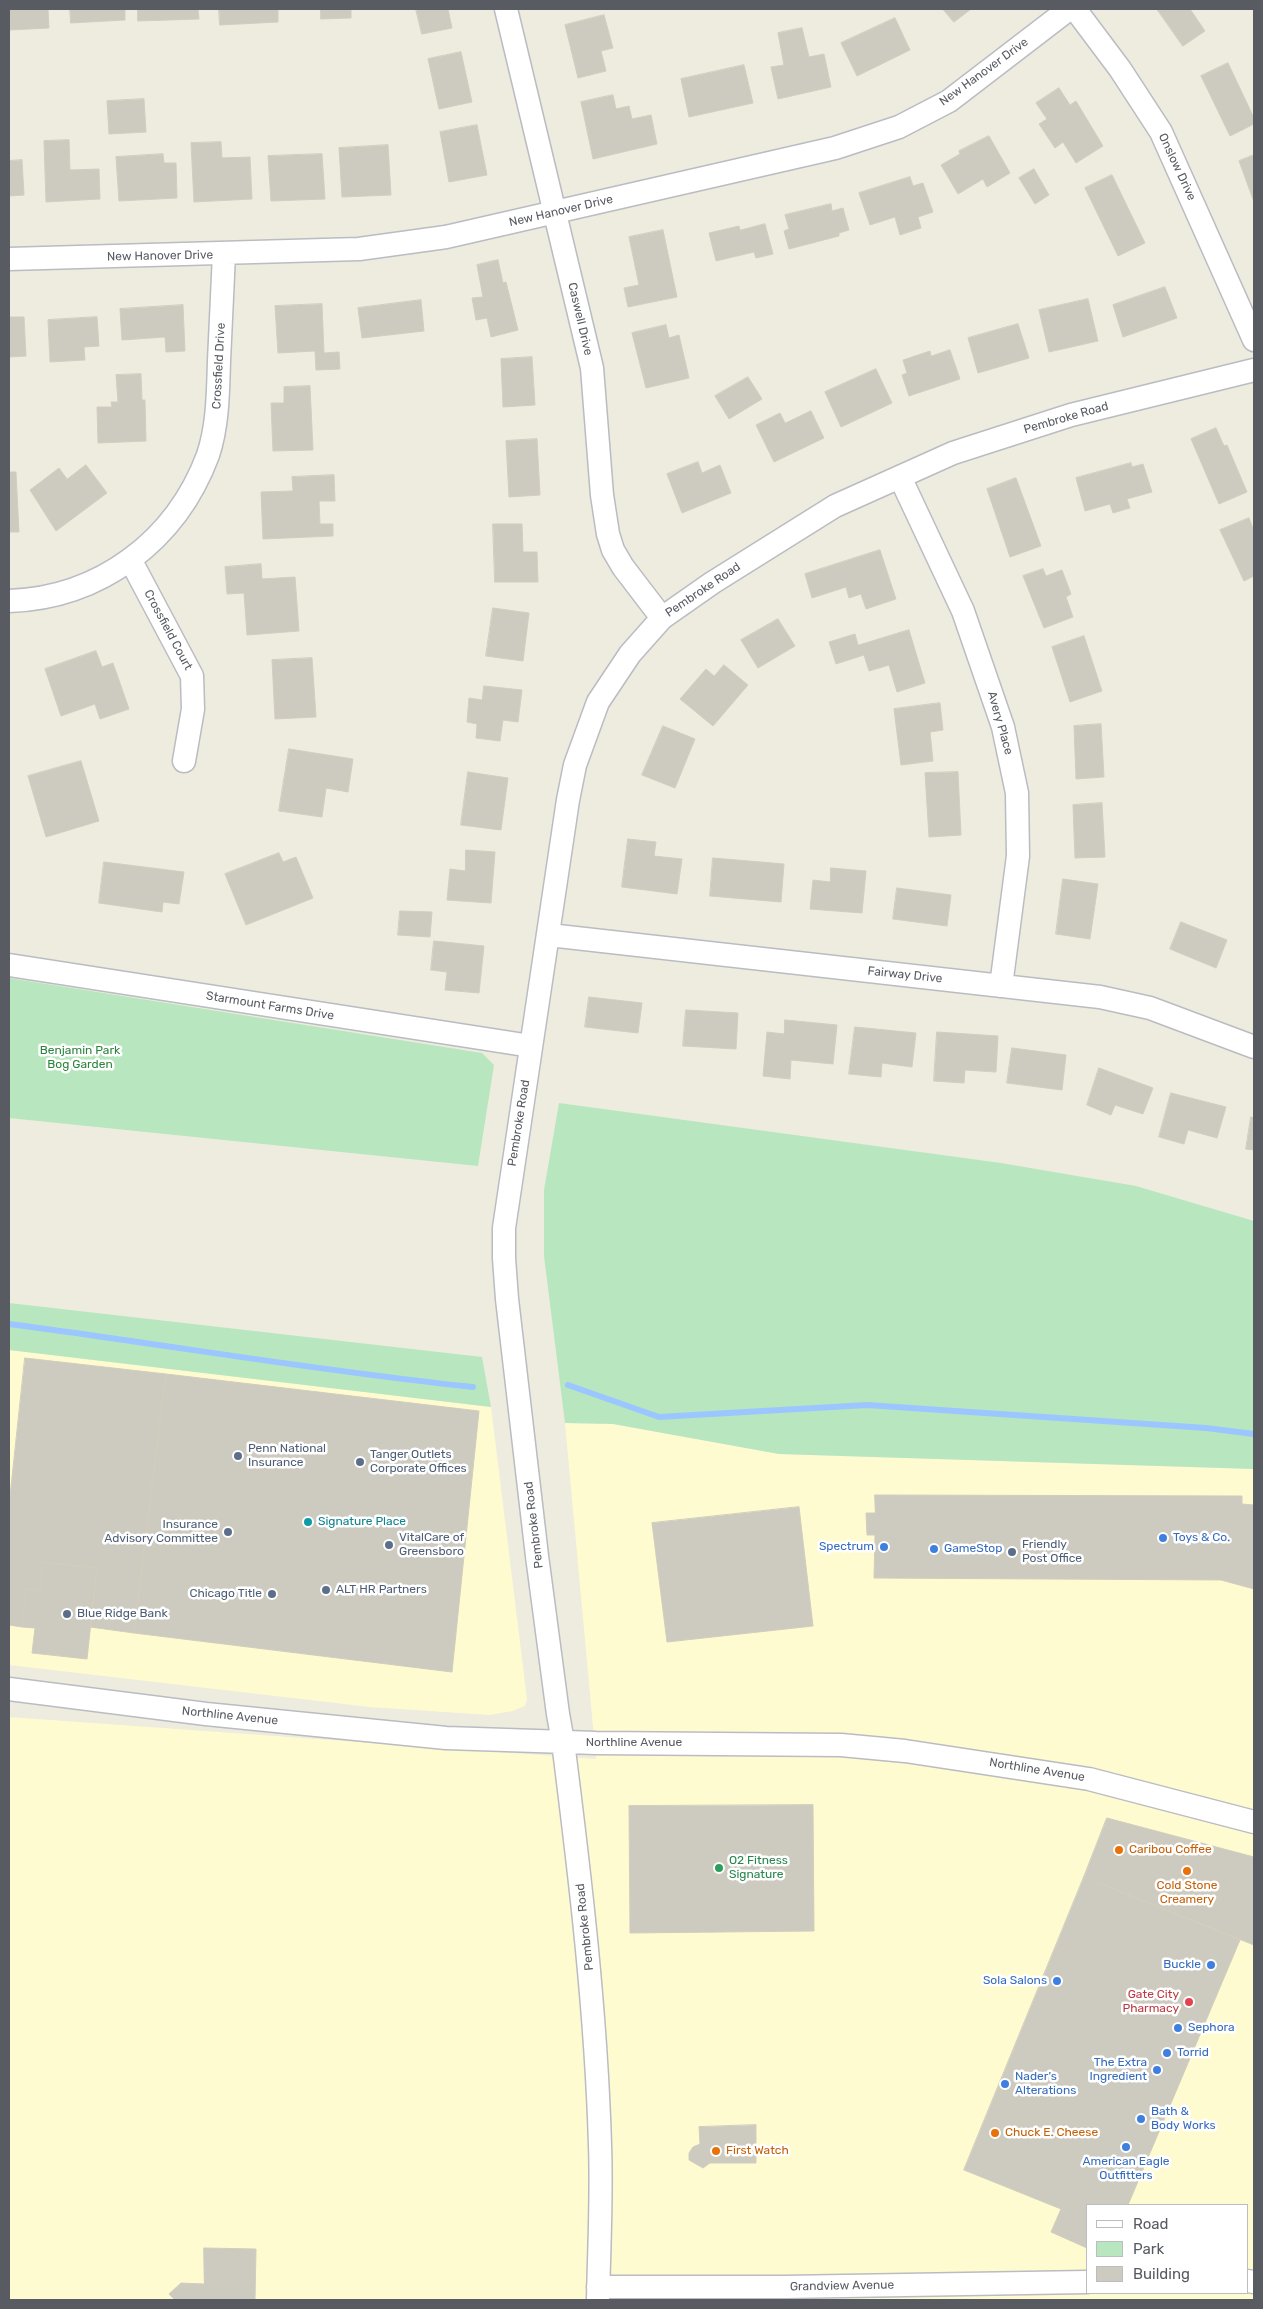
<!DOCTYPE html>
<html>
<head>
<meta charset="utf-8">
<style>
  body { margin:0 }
  #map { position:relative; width:1263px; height:2309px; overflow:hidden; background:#edecdf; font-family:Rubik,sans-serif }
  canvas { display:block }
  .frame { position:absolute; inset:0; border:10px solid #585b62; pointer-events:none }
  .legend { position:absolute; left:1086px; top:2204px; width:162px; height:90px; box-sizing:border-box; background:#fff; border:1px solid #bcbdc0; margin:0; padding:6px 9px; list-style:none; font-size:15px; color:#585b62 }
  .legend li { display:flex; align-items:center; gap:10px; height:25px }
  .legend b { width:25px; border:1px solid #bcbdc0 }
</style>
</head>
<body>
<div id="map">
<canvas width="1263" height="2309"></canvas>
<div class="frame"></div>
<ul class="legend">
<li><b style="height:6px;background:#fff"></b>Road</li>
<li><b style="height:14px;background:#b8e7bf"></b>Park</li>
<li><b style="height:14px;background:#cdcac0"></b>Building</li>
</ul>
</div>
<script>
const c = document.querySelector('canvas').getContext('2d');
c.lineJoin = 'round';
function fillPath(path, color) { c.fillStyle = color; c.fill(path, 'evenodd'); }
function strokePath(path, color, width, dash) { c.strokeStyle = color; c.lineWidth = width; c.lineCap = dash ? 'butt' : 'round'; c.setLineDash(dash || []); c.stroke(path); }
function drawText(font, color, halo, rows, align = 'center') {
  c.font = font + ' Rubik,sans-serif'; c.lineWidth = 5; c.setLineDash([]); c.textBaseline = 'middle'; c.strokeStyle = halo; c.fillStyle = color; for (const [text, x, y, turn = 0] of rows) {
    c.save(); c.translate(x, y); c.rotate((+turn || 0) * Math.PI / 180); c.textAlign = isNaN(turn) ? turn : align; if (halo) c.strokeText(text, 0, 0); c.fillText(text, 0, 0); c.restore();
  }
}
fillPath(new Path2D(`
  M9,1350L491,1407L527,1699L525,1706L512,1711L490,1715L370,1707L9,1665Z
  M565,1423L613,1424L779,1454L1254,1469V2300H9V1717L596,1759ZM1087,2205H1247V2293H1087Z`), '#fffbd1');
fillPath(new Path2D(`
  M9,978L482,1053L494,1065L478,1166L9,1118Z
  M559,1103L1001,1163L1136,1186L1254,1221V1469L779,1454L613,1424L565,1423L544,1256V1190Z
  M9,1303L482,1357L491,1407L9,1350Z`), '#b8e7bf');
strokePath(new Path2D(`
  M9,1324C163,1344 318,1371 473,1387
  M568,1385L659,1417L867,1405L1206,1428L1254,1434`), '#9cc6ff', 6);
const building = new Path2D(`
  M9,9H48L49,28L9,30Z
  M70,9H125V20L71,23Z
  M138,9H198L199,19L138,21Z
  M219,9H278V22L220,25Z
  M321,9H351V18L321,19Z
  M416,9H448L452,28L422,34Z
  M943,9H971L954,22Z
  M1157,9H1190L1205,31L1183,46Z
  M604,15L613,48L601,51L606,71L578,78L565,25Z
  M895,18L910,50L857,76L841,43Z
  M802,28L809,57L824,54L831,87L778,99L771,67L784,65L778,33Z
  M461,52L472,102L439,109L428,59Z
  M1228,63L1254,118V124L1230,136L1201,76Z
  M744,65L753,103L689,117L681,79Z
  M1059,88L1070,105L1076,101L1103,146L1076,163L1063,142L1055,148L1039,124L1047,119L1036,103Z
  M613,95L616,109L629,106L632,119L651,115L657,144L593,159L581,102Z
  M144,99L146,132L109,134L107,101Z
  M477,125L487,175L449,182L440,132Z
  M989,136L1010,173L987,187L983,179L958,194L941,165L960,154L959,151Z
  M69,140L70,170L99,169L100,199L46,202L44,141Z
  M221,142L222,158L250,157L252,199L194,202L191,143Z
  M388,145L391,195L342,197L339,148Z
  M163,154L164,163H176L177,198L119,201L116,157Z
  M322,154L325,199L271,201L268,156Z
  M1254,155V202L1239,161Z
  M22,160L24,195L9,196V161Z
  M1034,169L1049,195L1035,204L1019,178Z
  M1112,175L1145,243L1118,256L1085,188Z
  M910,177L913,186L923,183L933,212L918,217L921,228L900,235L895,217L870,225L859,193Z
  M831,204L832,211L843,208L849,230L839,233V236L789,249L784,231L789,229L785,215Z
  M765,224L773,254L756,258L754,252L716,261L709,233L739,226L740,230Z
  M663,230L677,297L628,307L624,288L639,285L629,237Z
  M498,260L503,283L506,282L518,330L491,337L487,318L476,320L472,298L483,297L477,265Z
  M1165,287L1177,318L1123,337L1113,305Z
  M1088,299L1098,341L1049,352L1039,310Z
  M421,300L424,331L362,338L358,308Z
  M322,304L324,353L339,352L340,369L316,370L315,351L278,353L275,306Z
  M183,305L185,351L166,352L165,337L122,340L120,309Z
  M9,317H24L26,356L9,357Z
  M97,317L99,346L84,347L85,360L50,362L48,320Z
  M1018,324L1029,358L978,373L968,338Z
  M666,325L669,338L679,335L689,378L646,388L632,333Z
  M950,350L960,379L909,396L902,375L907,373L903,360L930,351L931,356Z
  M532,357L535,405L503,407L501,359Z
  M876,369L892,403L841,427L825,392Z
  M141,374L142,400H145L146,441L98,443L97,407H112L111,402H118L116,375Z
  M748,377L762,399L729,419L715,396Z
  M310,386L313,450L273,451L271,403H284V387Z
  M811,411L824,438L774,462L756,425L780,413L785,423Z
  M1216,428L1224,446L1227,445L1247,492L1219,504L1191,439Z
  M537,439L540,495L509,497L506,441Z
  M698,462L702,473L720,465L731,493L682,513L667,474Z
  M1131,463L1132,467L1143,464L1152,492L1127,499L1130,508L1113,513L1110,504L1085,511L1076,478Z
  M86,465L107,493L56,531L30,490L59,468L67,479Z
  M9,472H16L19,532H9Z
  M334,475L335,501H319L320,524H333V536L263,539L261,492L293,491L292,477Z
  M1016,478L1041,546L1010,557L987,489Z
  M1249,518L1254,531V576L1244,581L1220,530Z
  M493,524H522L523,552H537L538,582H495Z
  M880,550L896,599L866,609L861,594L849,598L846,587L812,598L805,574Z
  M261,564L262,579L295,577L299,631L247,635L244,593L227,594L225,567Z
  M1043,569L1046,576L1062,570L1071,594L1066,597L1073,617L1044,628L1023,576Z
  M493,608L529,613L523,661L486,656Z
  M778,619L795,646L758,668L741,640Z
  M909,630L925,683L897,692L889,665L869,671L864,655L836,664L829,642L855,634L858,645Z
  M1084,636L1102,691L1070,702L1052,647Z
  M96,651L102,667L113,663L129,709L100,719L95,704L61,716L45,669Z
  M312,658L316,717L275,719L272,660Z
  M724,665L748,685L713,726L680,699L706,669L714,676Z
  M484,686L522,690L518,722L503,720L500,741L476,738L477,724L467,722L469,698L482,700Z
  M940,703L943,730L930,732L933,761L901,765L894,709Z
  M1101,724L1104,777L1076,779L1074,726Z
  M663,726L695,739L675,788L642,775Z
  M289,749L353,759L348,792L326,788L322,817L279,811Z
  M81,761L99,821L46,837L28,776Z
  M468,772L508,778L501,830L461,825Z
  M958,772L961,835L929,837L925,773Z
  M1102,803L1105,857L1075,858L1073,805Z
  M628,839L656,842L654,856L682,859L677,894L622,887Z
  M466,850L495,852L491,903L447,900L450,869L465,871Z
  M279,853L283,862L296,857L313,898L246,925L225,874Z
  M713,858L784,864L781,902L710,896Z
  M104,862L184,872L179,904L163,902L162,912L99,903Z
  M831,868L866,871L862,913L810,909L813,880L830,882Z
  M1063,879L1098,884L1090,939L1056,934Z
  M897,888L951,895L947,926L893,919Z
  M400,911L432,912L430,937L398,935Z
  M1181,922L1227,940L1216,968L1170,949Z
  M434,941L484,946L479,993L445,990L447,972L431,970Z
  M589,997L642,1003L638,1033L585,1027Z
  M686,1010L738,1013L736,1049L683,1046Z
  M785,1020L837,1025L833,1064L791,1060L790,1079L763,1076L767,1032L784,1034Z
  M855,1027L916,1033L912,1067L882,1063L881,1077L849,1074Z
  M937,1032L998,1036L996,1072L965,1070L964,1083L934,1081Z
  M1012,1048L1066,1055L1062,1090L1007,1083Z
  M1099,1068L1153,1088L1143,1114L1115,1105L1111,1115L1087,1105Z
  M1171,1093L1226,1107L1217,1138L1188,1130L1184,1144L1159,1137Z
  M1251,1117L1254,1118V1150L1246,1149Z
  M25,1358L166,1374L134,1633L90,1627L97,1568L43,1562L40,1591L26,1589L22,1627L9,1625V1506Z
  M166,1374L479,1411L452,1672L134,1633Z
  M875,1495L1242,1496V1504L1254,1505V1589L1221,1580L874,1578L875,1535H867L866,1513H875Z
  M799,1507L813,1626L667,1642L652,1523Z
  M43,1562L97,1568L87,1659L32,1653L35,1628L22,1627L26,1589L40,1591Z
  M813,1805L814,1931L630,1933L629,1806Z
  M1107,1818L1254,1857V1945L1084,1877Z
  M1084,1877L1240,1940L1128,2205H1087V2248L1051,2232L1061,2209L964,2170Z
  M756,2125V2163H710L703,2168L689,2160V2153L693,2147L700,2144L699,2127Z
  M204,2248L256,2249L255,2300H175L169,2294L181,2283L204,2284Z`);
fillPath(building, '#cdcac0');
strokePath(building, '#d2cebd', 1);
const minor = new Path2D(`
  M506,9L592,368L602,495L608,534L613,550L623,567L662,618
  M1075,9L1120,69L1161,132L1254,340
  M9,259L359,249L446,237L835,148L899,127L949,101L1069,9
  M900,477L963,611L1003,727L1017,793L1018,856L1001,986
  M131,561L192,676L193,709L184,761
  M9,601C100,598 176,541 208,455C218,425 218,392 219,361C221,325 222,290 224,254
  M549,935L1100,997L1150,1008L1254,1047
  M9,965L531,1046
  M9,1689L206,1714L446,1738L596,1743L841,1745L905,1751L1089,1779L1254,1822
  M1247,2281L1254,2282
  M598,2287H784L1087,2282
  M598,2300C599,2248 602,2197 600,2145C596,2010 580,1876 563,1742L558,1714L537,1556L507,1299L504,1258V1228L568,800L575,765L598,702L630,654L662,618L712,583L835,506L953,453L1071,415L1254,370`);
strokePath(minor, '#babcc2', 25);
strokePath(minor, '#fff', 22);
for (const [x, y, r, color] of [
  [238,1456,5,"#5c6f8a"],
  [360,1462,5,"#5c6f8a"],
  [308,1522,5,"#0f9aa8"],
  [228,1532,5,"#5c6f8a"],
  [1163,1538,5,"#3f7fe0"],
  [389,1545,5,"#5c6f8a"],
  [884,1547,5,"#3f7fe0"],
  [934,1549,5,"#3f7fe0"],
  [1012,1552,5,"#5c6f8a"],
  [326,1590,5,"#5c6f8a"],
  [272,1594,5,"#5c6f8a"],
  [67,1614,5,"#5c6f8a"],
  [1119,1850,5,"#e8710a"],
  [719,1868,5,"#2e9e5b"],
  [1187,1871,5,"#e8710a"],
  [1211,1965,5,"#3f7fe0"],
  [1057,1981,5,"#3f7fe0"],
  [1189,2002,5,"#e0444e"],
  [1178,2028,5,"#3f7fe0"],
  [1167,2053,5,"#3f7fe0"],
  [1157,2070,5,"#3f7fe0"],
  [1005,2084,5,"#3f7fe0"],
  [1141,2119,5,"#3f7fe0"],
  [995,2133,5,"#e8710a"],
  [1126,2147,5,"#3f7fe0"],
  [716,2151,5,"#e8710a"]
]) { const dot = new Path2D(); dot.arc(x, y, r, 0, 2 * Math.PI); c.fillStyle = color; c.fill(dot); strokePath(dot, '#fff', 2); }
drawText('12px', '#585b62', '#fff', [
  ["New Hanover Drive",984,72,-36],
  ["Onslow Drive",1177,167,65],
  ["New Hanover Drive",561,211,-13],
  ["New Hanover Drive",160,256,-1],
  ["Caswell Drive",580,319,77],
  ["Crossfield Drive",219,366,-87],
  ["Pembroke Road",1066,418,-16],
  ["Pembroke Road",703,590,-34],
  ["Crossfield Court",168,630,62],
  ["Avery Place",1000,723,74],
  ["Fairway Drive",905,975,6],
  ["Starmount Farms Drive",270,1006,9],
  ["Pembroke Road",519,1123,-81],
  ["Pembroke Road",534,1525,-97],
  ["Northline Avenue",230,1716,6],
  ["Northline Avenue",634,1743],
  ["Northline Avenue",1037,1770,9],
  ["Pembroke Road",585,1927,-96],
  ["Grandview Avenue",842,2286,-1]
]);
drawText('12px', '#2d843d', '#fff', [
  ["Benjamin Park",80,1051],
  ["Bog Garden",80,1065]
]);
drawText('12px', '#4e5e75', '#fff', [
  ["Penn National",248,1449],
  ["Insurance",248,1463],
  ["Tanger Outlets",370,1455],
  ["Corporate Offices",370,1469],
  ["Insurance",218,1525,"right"],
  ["Advisory Committee",218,1539,"right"],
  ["VitalCare of",399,1538],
  ["Greensboro",399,1552],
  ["Friendly",1022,1545],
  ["Post Office",1022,1559],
  ["ALT HR Partners",336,1590],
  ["Chicago Title",262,1594,"right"],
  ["Blue Ridge Bank",77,1614]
], 'left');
drawText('12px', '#0d838f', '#fff', [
  ["Signature Place",318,1522]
], 'left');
drawText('12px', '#366cbe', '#fff', [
  ["Toys & Co.",1173,1538],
  ["Spectrum",874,1547,"right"],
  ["GameStop",944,1549],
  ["Buckle",1201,1965,"right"],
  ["Sola Salons",1047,1981,"right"],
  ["Sephora",1188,2028],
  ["Torrid",1177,2053],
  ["The Extra",1147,2063,"right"],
  ["Ingredient",1147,2077,"right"],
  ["Nader's",1015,2077],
  ["Alterations",1015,2091],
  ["Bath &",1151,2112],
  ["Body Works",1151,2126],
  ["American Eagle",1126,2162,"center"],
  ["Outfitters",1126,2176,"center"]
], 'left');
drawText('12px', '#c56008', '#fff', [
  ["Caribou Coffee",1129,1850],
  ["Cold Stone",1187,1886,"center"],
  ["Creamery",1187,1900,"center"],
  ["Chuck E. Cheese",1005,2133],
  ["First Watch",726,2151]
], 'left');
drawText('12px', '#27864d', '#fff', [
  ["O2 Fitness",729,1861],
  ["Signature",729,1875]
], 'left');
drawText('12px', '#be3a42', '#fff', [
  ["Gate City",1179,1995],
  ["Pharmacy",1179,2009]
], 'right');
</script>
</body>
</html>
